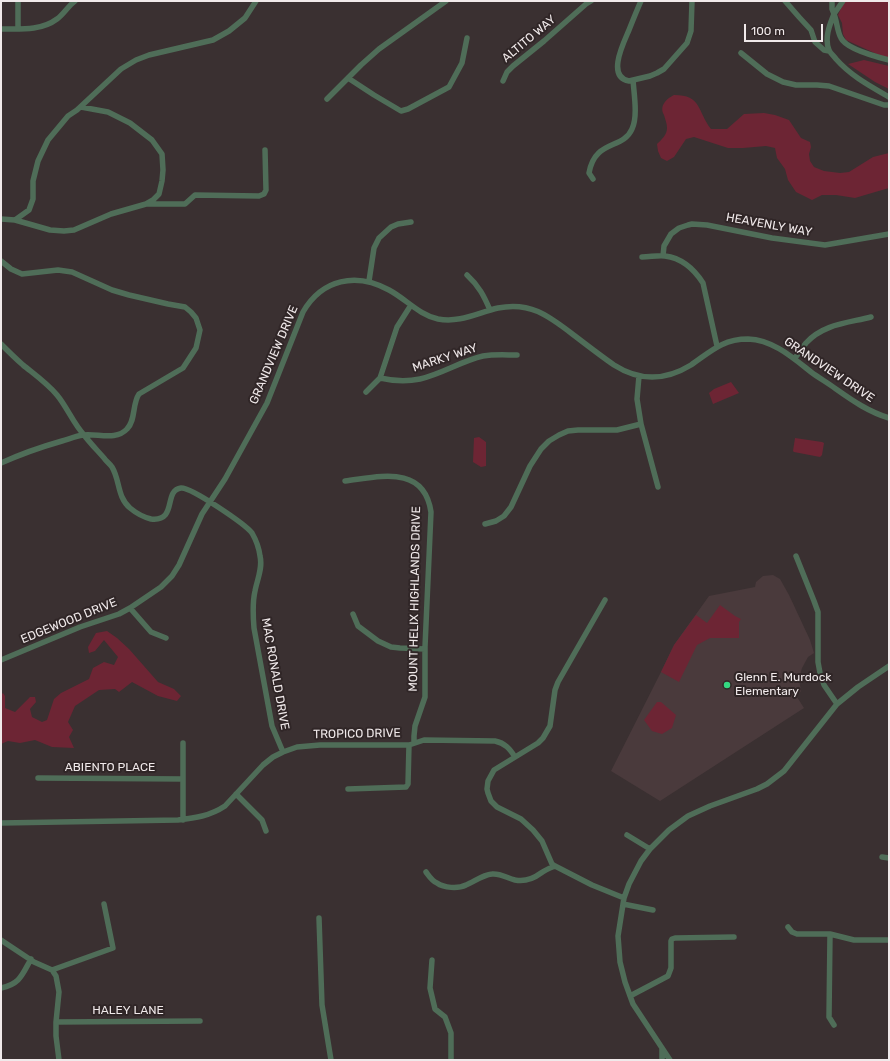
<!DOCTYPE html>
<html>
<head>
<meta charset="utf-8">
<style>
  body { margin:0 }
  #map { position:relative; width:890px; height:1061px; overflow:hidden; background:#3a3031; font-family:Rubik,sans-serif }
  canvas { display:block }
  .frame { position:absolute; inset:0; border:2px solid #f0e9ea; pointer-events:none }
  .scale { position:absolute; left:744px; top:24px; width:79px; height:18px; box-sizing:border-box; border:2px solid #f0e9ea; border-top:0; padding-left:5px; font-size:12px; line-height:14px; white-space:nowrap; color:#f0e9ea; -webkit-text-stroke:3px #302627; paint-order:stroke }
</style>
</head>
<body>
<div id="map">
<canvas width="890" height="1061"></canvas>
<div class="frame"></div>
<div class="scale">100 m</div>
</div>
<script>
const c = document.querySelector('canvas').getContext('2d');
c.lineJoin = 'round';
function fillPath(path, color) { c.fillStyle = color; c.fill(path, 'evenodd'); }
function strokePath(path, color, width, dash) { c.strokeStyle = color; c.lineWidth = width; c.lineCap = dash ? 'butt' : 'round'; c.setLineDash(dash || []); c.stroke(path); }
function drawText(font, color, halo, rows, align = 'center') {
  c.font = font + ' Rubik,sans-serif'; c.lineWidth = 4; c.setLineDash([]); c.textBaseline = 'middle'; c.strokeStyle = halo; c.fillStyle = color; for (const [text, x, y, turn = 0] of rows) {
    c.save(); c.translate(x, y); c.rotate((+turn || 0) * Math.PI / 180); c.textAlign = isNaN(turn) ? turn : align; if (halo) c.strokeText(text, 0, 0); c.fillText(text, 0, 0); c.restore();
  }
}
fillPath(new Path2D(`
  M773,575L780,579L789,595L810,640L814,653L808,657L802,668L799,679L801,691L795,697H797L804,708L660,801L611,771L661,672L674,645L709,596L755,587L756,582L763,576Z`), '#4a3a3c');
fillPath(new Path2D(`
  M846,1H889V58L881,56L846,40L843,34L842,23L838,15L843,4Z
  M864,60L889,66V89L875,82L848,64Z
  M674,95C702,95 697,111 711,129H727L744,114L764,113L775,115L789,120L801,138L810,142L811,147L809,154L810,161L814,167L824,171L840,173L849,172L873,157L889,153V188L865,195L855,198L836,195H822L812,200L796,192L788,180L785,169L777,158L775,148L766,146L743,148H728L694,137L686,139L674,157L667,161L661,158L658,151L657,144C662,139 667,135 667,128C667,123 665,119 664,115C659,106 666,99 674,95Z
  M731,382L739,393L713,404L709,393L714,389Z
  M479,437L486,442V466L481,467L473,462L474,438Z
  M795,438L822,442L824,443L822,455L820,457L794,452L793,451Z
  M720,605L735,616L741,619L739,622V638H710L697,645L679,682L661,672L674,645L696,615L707,623Z
  M107,631L117,638L129,649L158,682L174,689L181,696L177,701L158,696L132,682L119,692L115,689L99,690L75,706L68,722L73,730L69,737L74,748L52,747L35,740L20,743L8,741L1,744V695L3,693L5,696V708L15,712L30,697H35L36,702L30,709L32,717L42,722L47,720L54,699L61,693L89,679L93,668L104,662L114,665L118,657L104,640L95,651L89,653L88,647L96,633Z
  M657,702H661L676,715L672,728L662,734L652,731L644,720Z`), '#6d2534');
strokePath(new Path2D(`
  M18,1V29
  M641,1C637,10 633,20 629,30C624,42 606,77 629,81L650,76L657,73L664,69L687,43L691,31L692,1
  M785,1L799,17L811,30L815,42L824,50L829,51
  M832,1V9L834,14C830,24 824,38 829,50C830,53 834,56 836,59C851,76 870,86 889,97
  M843,1L834,14C837,21 837,31 841,38C846,49 877,57 889,60
  M1,29C20,29 41,31 57,19C64,14 68,6 75,1
  M741,53L767,74L783,82L796,85H817L829,86L884,105H889
  M348,78L374,95L401,111L408,109L449,87L462,63L467,38
  M503,81L507,72L513,66L544,41L586,4L591,1
  M327,99L361,65L379,49L446,1
  M593,179L589,173C595,139 623,150 632,129C638,117 634,94 633,80
  M146,204H185L195,195L259,196L264,194L266,190L265,150
  M1,219L15,220L50,230L64,231L74,230L111,214L146,204L153,200L159,194L162,181L163,170L162,154L152,140L130,123L108,112L81,107
  M15,220L29,210L33,199V181L38,161L48,140L68,116L77,110L121,69L136,60L149,55L213,40L229,31L245,18L256,1
  M663,256L664,246L671,234L679,228L688,225L692,224L707,225L772,238L825,245L889,234
  M642,257C650,257 658,255 665,256C681,258 694,269 703,283L717,346
  M1,261L11,269L22,274L58,270L72,272L112,290L129,295L168,304L185,307L191,312L196,318L200,330L196,348L183,368L139,394C132,404 136,420 127,429C116,441 97,433 83,435C76,436 69,439 62,441C41,447 21,454 1,463
  M467,275C479,286 484,296 490,310
  M369,281L374,248L379,238L391,227L398,224L411,222
  M1,344C8,351 15,358 23,365C34,374 47,383 57,395C67,407 73,423 84,435C90,443 97,450 104,458C106,461 110,464 112,467C120,480 117,497 130,508C136,513 143,517 151,519C178,522 163,490 181,488C191,487 245,524 252,533C256,540 259,548 260,556C263,568 257,580 255,591C252,604 253,616 254,628L272,726L283,752
  M795,358C799,353 802,348 806,343C823,324 848,323 871,317
  M639,376L637,399L641,424L658,487
  M380,378C393,381 406,382 420,379C442,374 461,361 483,356C495,354 506,355 517,355
  M366,392L380,378L397,327L411,305
  M345,481C379,477 424,464 431,512L425,647V697L415,726L414,736V743
  M485,524L496,521L504,516L511,507L530,466L541,449L549,441L559,435L568,431L578,430H617L641,424
  M796,556L814,601L818,612V662L820,673L824,685L837,704
  M605,600L558,682L555,690L550,726L543,738L538,743L494,770L488,781L487,789L488,793L491,801L497,807L521,819L533,830L542,841L552,864L555,866L592,885L624,898
  M130,608L151,632L166,638
  M353,614L358,626L378,641L391,647L400,648L425,649
  M1,660L80,627L119,614L130,608L161,587L172,576L179,565L202,514L225,479L267,403L303,312C322,279 356,272 389,290C406,299 419,315 438,319C460,323 477,313 498,308C531,301 550,317 575,336C588,346 601,356 614,365C639,381 665,381 691,365C710,352 722,339 748,339C773,340 792,357 811,372C819,378 828,383 836,389C853,401 869,412 889,418
  M183,743V820
  M38,778L183,779
  M348,789L406,787L408,784L409,745
  M236,794L262,820L266,831
  M1,823L178,820C195,818 210,816 225,806L263,765L273,757L283,752L297,747L320,745H409L424,740L495,741C505,743 510,749 515,757
  M627,835L650,849
  M882,857L889,858
  M426,872C429,876 432,881 437,883C444,888 458,889 466,885C474,882 482,875 492,874C500,873 507,878 515,880C525,882 533,879 541,873C545,870 550,868 555,866
  M623,904L653,910
  M319,918L322,1005L331,1060
  M788,927L792,932L797,934H830L854,940H889
  M830,934L829,1017L834,1025
  M1,940L34,962L52,970L56,976L59,992L56,1022V1036L59,1060
  M432,960L430,988L435,1009L445,1017L451,1033V1060
  M52,970L113,948L104,904
  M1,988C20,984 22,975 31,959
  M630,996L668,976L671,968V941L672,939L675,938L734,937
  M56,1022L200,1021
  M662,1048V1060
  M670,1060L633,1004L625,982L620,962L618,936L624,898L629,884L641,861L650,849L669,830L688,816L710,806L757,789L767,784L784,771L837,704L858,687L889,666`), '#4f6d58', 5.5);
for (const [x, y, r, color] of [
  [727,685,4,"#34d881"]
]) { const dot = new Path2D(); dot.arc(x, y, r, 0, 2 * Math.PI); c.fillStyle = color; c.fill(dot); strokePath(dot, '#302627', 1.5); }
drawText('12px', '#f0e9ea', '#302627', [
  ["ALTITO WAY",529,39,-40],
  ["HEAVENLY WAY",769,225,10],
  ["GRANDVIEW DRIVE",274,355,-67],
  ["MARKY WAY",445,358,-18],
  ["GRANDVIEW DRIVE",829,370,34],
  ["MOUNT HELIX HIGHLANDS DRIVE",415,599,-89],
  ["EDGEWOOD DRIVE",69,621,-22],
  ["MAC RONALD DRIVE",275,674,80],
  ["TROPICO DRIVE",357,734,-1],
  ["ABIENTO PLACE",110,768],
  ["HALEY LANE",128,1011]
]);
drawText('12px', '#f0e9ea', '#302627', [
  ["Glenn E. Murdock",735,678],
  ["Elementary",735,692]
], 'left');
</script>
</body>
</html>
